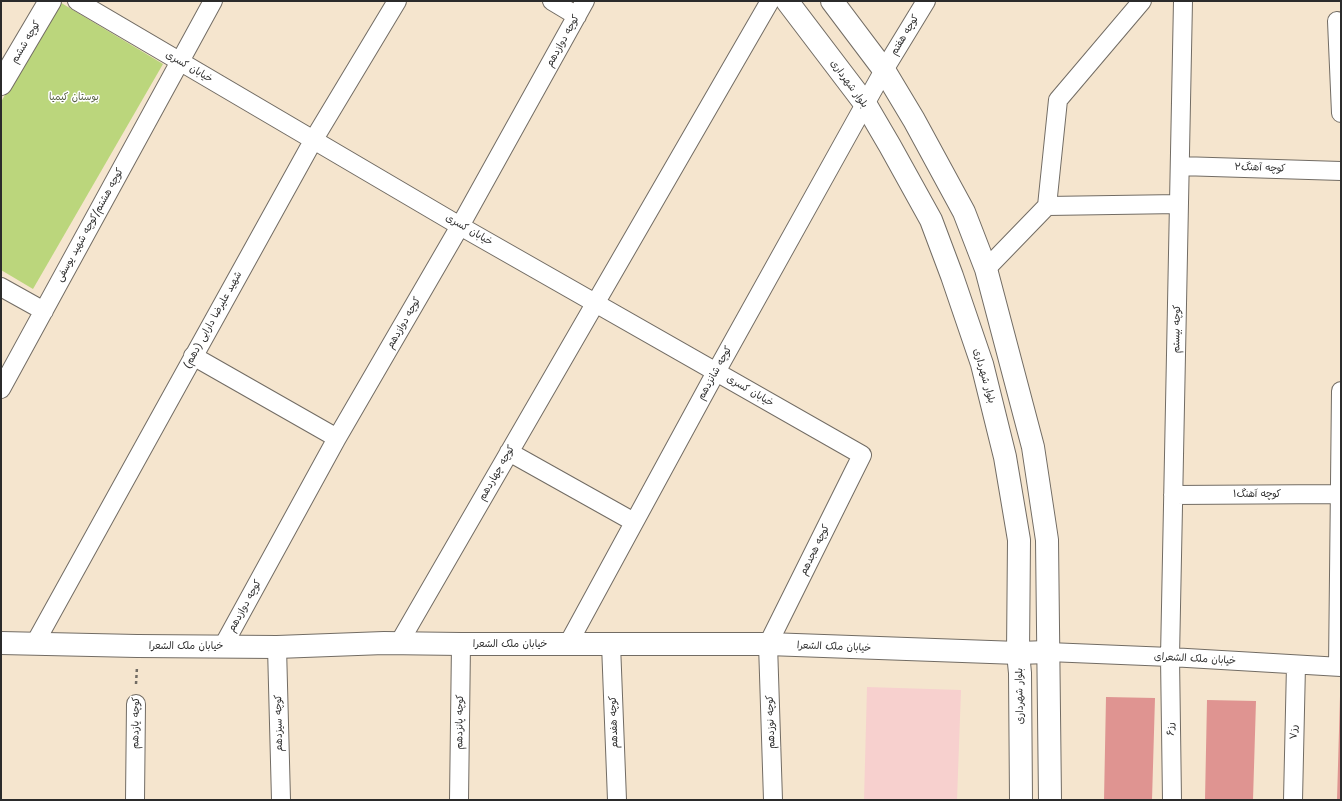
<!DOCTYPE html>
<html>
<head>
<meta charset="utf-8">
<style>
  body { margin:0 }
  #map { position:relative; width:1342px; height:801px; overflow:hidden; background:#f5e5ce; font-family:"Shantell Sans",sans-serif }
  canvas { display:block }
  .frame { position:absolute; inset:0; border:2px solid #2b2b2b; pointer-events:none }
</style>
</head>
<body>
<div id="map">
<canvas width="1342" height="801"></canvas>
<div class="frame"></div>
</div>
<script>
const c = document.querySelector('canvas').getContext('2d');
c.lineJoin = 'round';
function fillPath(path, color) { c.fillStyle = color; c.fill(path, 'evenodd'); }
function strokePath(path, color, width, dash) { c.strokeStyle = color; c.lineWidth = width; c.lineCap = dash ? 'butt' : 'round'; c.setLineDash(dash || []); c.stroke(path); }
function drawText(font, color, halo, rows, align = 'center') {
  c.font = font + ' "Shantell Sans","Playpen Sans Arabic",sans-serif'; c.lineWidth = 3; c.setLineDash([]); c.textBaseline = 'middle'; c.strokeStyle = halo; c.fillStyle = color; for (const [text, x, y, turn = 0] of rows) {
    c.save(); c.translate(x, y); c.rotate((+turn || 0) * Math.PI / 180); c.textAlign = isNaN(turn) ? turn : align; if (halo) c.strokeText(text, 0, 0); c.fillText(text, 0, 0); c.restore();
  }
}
fillPath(new Path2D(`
  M867,687L961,690L957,800H864Z`), '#f7d0ce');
fillPath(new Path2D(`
  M58,1L163,64L33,289L1,270V102Z`), '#bbd67c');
fillPath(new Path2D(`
  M1340,696H1341V800H1337Z
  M1106,697L1155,698L1152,800H1104Z
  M1207,700L1256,701L1253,800H1205Z`), '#df9491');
const minor = new Path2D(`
  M77,1L460,226L862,455L768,644L773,800
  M552,1L577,16
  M1337,21L1341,113
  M1180,166L1341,171
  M1047,206L1179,204
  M986,269L1047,206L1058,100L1142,1
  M1,287L44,311
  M193,356L337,438
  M1,389L213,1
  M509,452L634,522
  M1173,495L1340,494
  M35,643L314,139L397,1
  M399,643L770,1
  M568,644L716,372L884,70L926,1
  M611,644L617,800
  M223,646L337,438L460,226L585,1
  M277,647L281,800
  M1048,652L1170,657L1341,667
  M1338,667L1341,391
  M135,800L136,704
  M459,800L461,644
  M1172,800L1170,657L1183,1
  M1293,800L1296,665`);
const tertiary = new Path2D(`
  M1,84L50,1
  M1,643L137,646L277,647L384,643L461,644H768L1018,653L1048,652`);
const secondary = new Path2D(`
  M787,1L866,105L890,146L931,220L952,276L982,364L1005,457L1019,540L1018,653L1020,673L1021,800
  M832,1L884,70L914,120L964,212L986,269L1033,447L1047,540L1050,800`);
strokePath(minor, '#726c64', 20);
strokePath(tertiary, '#726c64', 24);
strokePath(secondary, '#726c64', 24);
strokePath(new Path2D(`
  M136,684L137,667`), '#726c64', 2.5, [3, 3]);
strokePath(minor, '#fff', 18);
strokePath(tertiary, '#fff', 22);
strokePath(secondary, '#fff', 22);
drawText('10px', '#2b2b2b', '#fff', [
  ["کوچه هفتم",905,35,-59],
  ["کوچه دوازدهم",563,41,-61],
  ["کوچه ششم",26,42,-59],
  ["خیابان کسری",189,67,30],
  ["بلوار شهرداری",849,84,54],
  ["کوچه آهنگ۲",1260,168,2],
  ["کوچه هشتم/کوچه شهید یوسفی",90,225,-61],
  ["خیابان کسری",469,230,30],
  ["شهید علیرضا دارابی (دهم)",213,320,-61],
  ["کوچه دوازدهم",404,323,-60],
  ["کوچه بیستم",1177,329,-89],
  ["کوچه شانزدهم",715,373,-61],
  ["بلوار شهرداری",984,376,74],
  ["خیابان کسری",750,391,30],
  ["کوچه چهاردهم",497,473,-60],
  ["کوچه آهنگ۱",1257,494],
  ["کوچه هجدهم",815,550,-64],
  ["کوچه دوازدهم",245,606,-61],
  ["خیابان ملک الشعرا",510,644],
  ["خیابان ملک الشعرا",186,646],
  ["خیابان ملک الشعرا",834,647,2],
  ["خیابان ملک الشعرای",1195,659,3],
  ["بلوار شهرداری",1020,696,-91],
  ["کوچه پانزدهم",460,722,-89],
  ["کوچه هفدهم",614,722,-92],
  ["کوچه نوزدهم",771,722,-92],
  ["کوچه یازدهم",136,723,-89],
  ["کوچه سیزدهم",279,723,-91],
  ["رز۶",1171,729,-91],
  ["رز۷",1294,732,-89]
]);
drawText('10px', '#565e43', '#fff', [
  ["بوستان کیمیا",74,97]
]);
</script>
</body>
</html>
